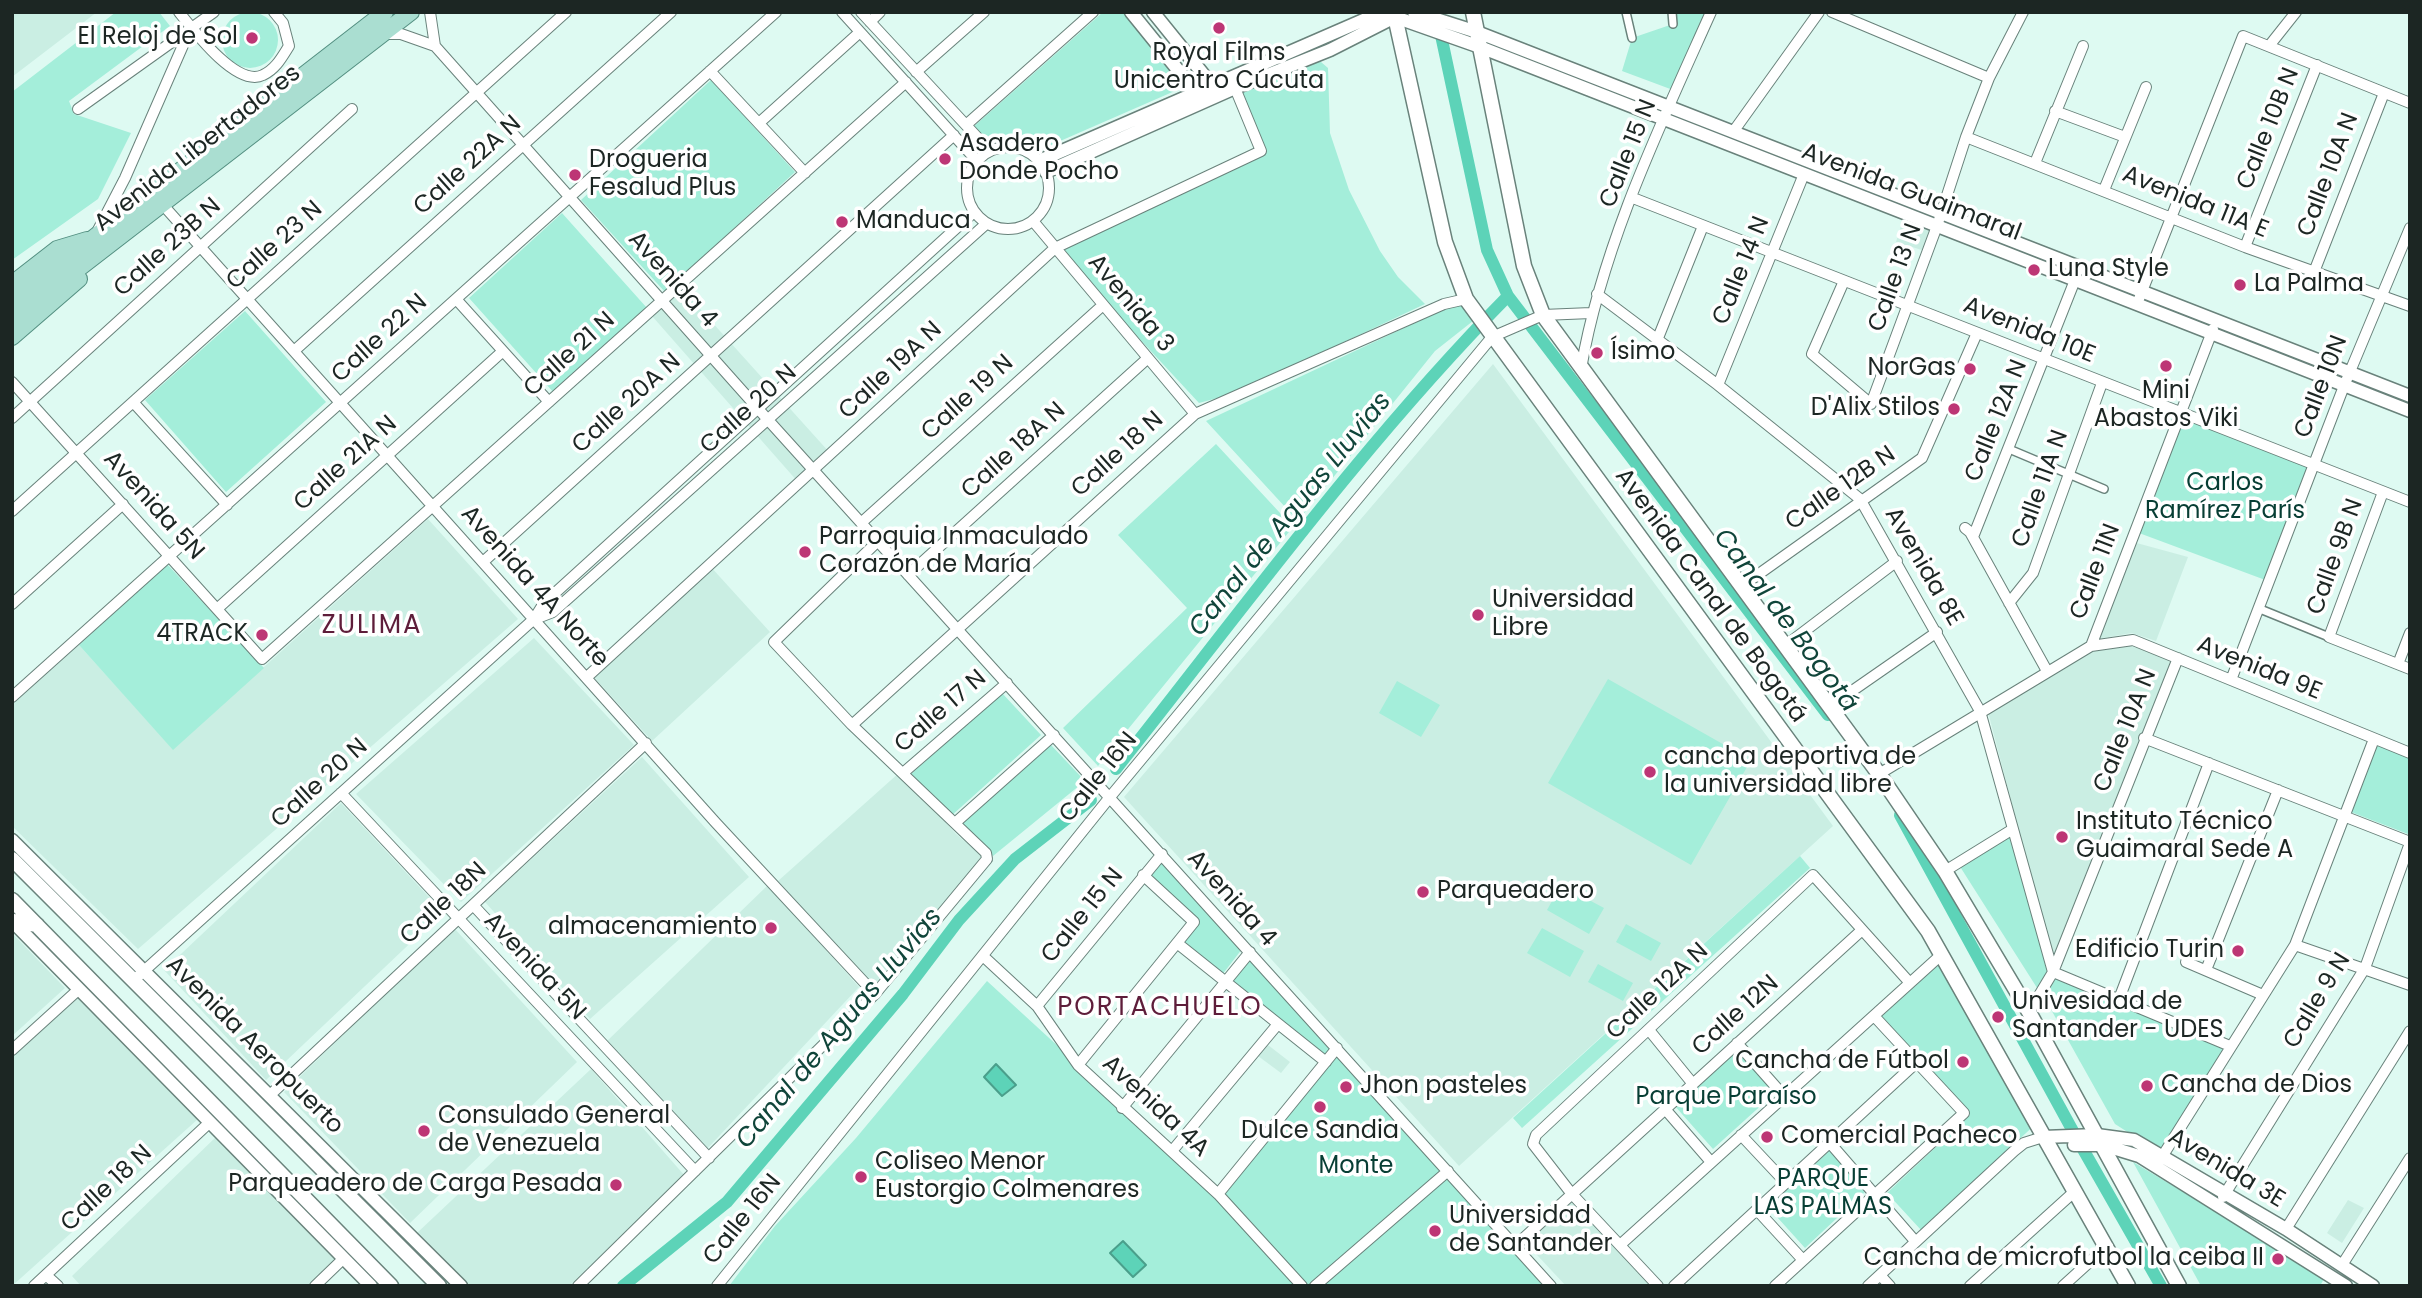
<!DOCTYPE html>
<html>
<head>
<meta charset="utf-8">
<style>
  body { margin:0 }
  #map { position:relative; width:2422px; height:1298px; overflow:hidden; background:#defaf2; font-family:Poppins,sans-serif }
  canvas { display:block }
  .frame { position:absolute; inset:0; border:14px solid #1c2623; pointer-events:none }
</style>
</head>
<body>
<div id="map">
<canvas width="2422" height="1298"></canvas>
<div class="frame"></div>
</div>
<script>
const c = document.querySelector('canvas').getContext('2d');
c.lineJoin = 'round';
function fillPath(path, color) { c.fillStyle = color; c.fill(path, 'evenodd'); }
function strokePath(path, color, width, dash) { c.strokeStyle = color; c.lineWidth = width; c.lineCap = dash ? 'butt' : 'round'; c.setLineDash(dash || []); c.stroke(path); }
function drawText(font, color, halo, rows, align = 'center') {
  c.font = font + ' Poppins,sans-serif'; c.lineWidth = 7; c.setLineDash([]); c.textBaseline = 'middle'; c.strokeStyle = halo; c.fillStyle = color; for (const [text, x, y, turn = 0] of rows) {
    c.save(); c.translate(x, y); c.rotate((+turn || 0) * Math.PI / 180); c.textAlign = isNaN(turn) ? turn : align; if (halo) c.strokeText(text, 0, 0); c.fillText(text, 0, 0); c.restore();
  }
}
fillPath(new Path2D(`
  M12,12H97L12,77Z
  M1903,220L1933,229L1925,251L1896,242Z
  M683,290L830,453L798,482L652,316Z
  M1493,364L1833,826L1459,1166L1124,797Z
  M428,519L518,619L138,949L12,826V705L79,645L173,749Z
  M2133,542L2188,557L2156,641L2132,633L2097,639Z
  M710,566L770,632L652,741L592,675Z
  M534,638L634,745L461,902L356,794Z
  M2130,646L2174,658L2053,962L1988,712L2094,650Z
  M642,757L749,877L590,1019L485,902Z
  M900,772L956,834L985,858L872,987L778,881Z
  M341,803L443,912L266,1080L164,970Z
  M768,885L859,987L705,1151L606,1042Z
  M454,928L577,1062L410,1223L284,1092Z
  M12,933L65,988L12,1036Z
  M73,991L198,1119L12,1286V1047Z
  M1268,1045L1290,1062L1281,1073L1258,1056Z
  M591,1069L685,1176L569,1286H469L417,1233Z
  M217,1136L336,1260L309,1286H81L72,1276Z
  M1572,1197L1652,1286H1566L1524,1241Z
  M2348,1200L2364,1208L2342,1243L2327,1233Z`), '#caeee3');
fillPath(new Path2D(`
  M222 40a28 28 0 1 1 56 0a28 28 0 1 1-56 0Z
  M116,12H159L170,26L69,101L74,114L131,133L98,199L12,260V92Z
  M1103,12H1123L1184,87L1051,145C1029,150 1021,124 988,140L972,128Z
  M1672,12H1707L1673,90L1622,71L1632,38L1673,24Z
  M1314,56L1328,68L1330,133L1349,190L1380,251L1398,277L1425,304L1236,393L1199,403L1059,252L1266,154L1239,91Z
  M711,80L795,172L665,292L581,200Z
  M562,213L647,308L554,393L469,298Z
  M1457,303L1464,307L1473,321L1435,351L1298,521L1206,421Z
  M245,311L326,402L226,492L145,400Z
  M2183,415L2312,463L2268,581L2139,533Z
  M1216,444L1293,527L1098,766L1063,728L1187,608L1118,535Z
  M167,564L264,668L173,750L79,645Z
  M1608,679L1751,760L1691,865L1548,783Z
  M1397,681L1440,705L1421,737L1379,713Z
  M1002,693L1041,735L950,817L911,774Z
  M1051,745L1085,781L993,856L961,824Z
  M2376,745L2410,758L2408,834L2351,812Z
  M2009,835L2049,970L2039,991L1959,865Z
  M1159,856L1242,949L1222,975L1177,939L1194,918L1145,872Z
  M1800,856L1810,868L1522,1128L1513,1118Z
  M1561,885L1604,908L1589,934L1547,910Z
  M1626,924L1661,943L1651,961L1616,942Z
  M1542,928L1584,951L1570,977L1527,953Z
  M1247,955L1331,1047L1324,1057L1228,980Z
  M1598,964L1633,983L1623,1001L1588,982Z
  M1939,964L2039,1121L1921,1230L1887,1193L1970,1115L1881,1017Z
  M2054,976L2225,1048L2159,1152L2115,1124L2044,997Z
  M987,981L1218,1193L1337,1048L1553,1286H729L775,1226L856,1138Z
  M1739,1048L1777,1091L1713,1149L1674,1105Z
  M1831,1149L1868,1189L1805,1248L1768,1207Z
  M2133,1162L2325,1277L2320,1286H2201Z`), '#a4eeda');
const water = new Path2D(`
  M996,1064L1016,1085L1002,1096L984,1077Z
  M1123,1241L1146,1265L1133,1277L1110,1253Z`);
fillPath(water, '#5dd3b8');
strokePath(water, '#4a9f8b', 2);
strokePath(new Path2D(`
  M1436,12L1487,250L1508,296L1828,715
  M1116,769C1243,609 1365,441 1508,296
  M1900,815L2080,1144L2161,1286
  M623,1286L727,1202L903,994L959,920L1015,859L1091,800`), '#5dd3b8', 12);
const pedestrian = new Path2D(`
  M1626,12L1632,38
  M1672,12L1673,24
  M2009,449L2104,489
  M2260,609L2329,637`);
const minor = new Path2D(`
  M179,12C194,31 237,88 263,75C276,69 282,57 289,46L283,23L274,12
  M430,12L435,46
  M842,12L977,161
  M861,12L990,151
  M1832,12L1989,78
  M870,22L880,12
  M383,34H401L435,46L769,421L1551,1286
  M2269,46L2296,12
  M710,71L805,173
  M916,72L984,12
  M78,109L214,12
  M2055,111L2125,137
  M759,123L860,32
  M966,125L1093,12
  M1733,132L1819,12
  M1966,137L2245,247L2410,306
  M967 188a41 41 0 1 1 82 0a41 41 0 1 1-82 0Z
  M2035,163L2083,46
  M2104,190L2146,87
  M1633,198L2410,502
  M163,205L716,823L875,994
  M1033,221L1195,414
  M98,230L125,178L191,27
  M2245,247L2317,65
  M2314,272L2384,93
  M1844,281L1812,354L1871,404L1937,226L1966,137L1989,78L2023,12
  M1597,294L1718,385L1860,499L1980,711L2053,972L2230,1046
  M456,299L549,402
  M2137,304L2243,36L2410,103
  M1658,338L1703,226
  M294,351L671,12
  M1581,369C1602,246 1660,126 1711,12
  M12,382L262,659L906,82
  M1718,385L1804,174
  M133,402L227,505
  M12,418L352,109
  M2383,492L2329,637L2410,669
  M12,511L566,12
  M861,523L1103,305
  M1965,528L1970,532L2047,671
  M1973,537L2075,280
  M483,562L954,135
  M908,575L1148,358
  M1742,586L1922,458L1977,333
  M2009,603L2033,573L2102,383
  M12,604L123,504
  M217,609L503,351
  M535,619L553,612L986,224
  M1785,646L1897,561
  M2091,646L2133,640L2410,753
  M2398,664L2410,633
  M587,677L1055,248L1261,151L1235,88
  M2231,680L2344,386L2410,228
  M12,697L776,12
  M1829,707L1937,632
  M852,725L1195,414L1444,304L1466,299
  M2144,738L2410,842
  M903,773L1007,683
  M1879,774L2091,646L2213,329
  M341,793L695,1171
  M955,823L1054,735
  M1945,871L2013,829
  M473,905L709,1158
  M1177,943L1326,1062
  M2295,945L2410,985
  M983,956L1037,1006L1078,1065L1218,1194L1302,1286
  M2186,962L2263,995
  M2206,970L2278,790
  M134,980L534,619L544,603L974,212
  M2119,999L2209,763
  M1037,1006L1162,854
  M2029,1012L2053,972L2178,658
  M1649,1030L1693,1084
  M1737,1043L1784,1096
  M12,1050L78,990
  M1078,1065L1194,922L1143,875
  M270,1095L646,743
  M1122,1108L1250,952
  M1665,1109L1711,1162
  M1741,1135L1786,1183
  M1830,1143L1915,1241
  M1172,1151L1278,1024
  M2160,1160L2295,945L2374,739
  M1218,1194L1337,1048
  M2223,1197L2365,968L2410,843
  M1757,1210L1803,1260
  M2286,1229L2410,1031
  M1620,1245L1941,955
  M1515,1246L1862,930
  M2342,1265L2410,1158
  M46,1275L58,1286
  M1880,1275L1890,1286
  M34,1286L209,1123
  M315,1286L344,1258
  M578,1286L875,994L987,859L986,853L852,725L774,642L878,541
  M717,1286L1110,797L1492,337L1543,315L1591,313
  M1315,1286L1448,1171
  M1658,1286L1571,1193L1533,1144L1536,1135L1813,875L1910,983
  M1674,1286L1917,1062
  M1775,1286L1964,1113L1874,1016
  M1868,1286L2014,1151L2024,1143L2043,1137
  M1970,1286L2074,1192
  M2063,1286L2106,1247`);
const tertiary = new Path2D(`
  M1131,12L1195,91
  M1153,12L1212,85
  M1414,12L1477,32L2410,396
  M1039,161L1382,12
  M1046,172L1235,88L1330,50L1395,17L1480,47L2410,411
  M12,840L461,1286
  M12,921L371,1286
  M2043,1137L2097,1135L2134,1140L2286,1229L2373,1286
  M2074,1145H2103L2139,1156L2346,1286`);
const secondary = new Path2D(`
  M1394,12L1445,242L1466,299L1928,931L2128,1286
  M1473,12L1524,266L1543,315L1879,774L1945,871L2029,1012L2179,1286
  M12,859L439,1286
  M12,900L391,1286
  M13,921L37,925`);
const primary = new Path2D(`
  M12,284L57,249L87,240
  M12,301L385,12
  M12,320L411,12
  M12,337L79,279`);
strokePath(pedestrian, '#69827b', 10);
strokePath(minor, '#69827b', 12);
strokePath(tertiary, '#69827b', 15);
strokePath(secondary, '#69827b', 17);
strokePath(primary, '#538f81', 18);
strokePath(pedestrian, '#fff', 7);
strokePath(minor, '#fff', 10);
strokePath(tertiary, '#fff', 12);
strokePath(secondary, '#fff', 14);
strokePath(primary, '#aaded1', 16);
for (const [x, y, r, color] of [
  [1219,28,7,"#bd3675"],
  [252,38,7,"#bd3675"],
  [945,159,7,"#bd3675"],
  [575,175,7,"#bd3675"],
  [842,222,7,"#bd3675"],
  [2034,270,7,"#bd3675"],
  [2240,285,7,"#bd3675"],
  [1597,353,7,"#bd3675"],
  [2166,366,7,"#bd3675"],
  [1970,369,7,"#bd3675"],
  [1954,409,7,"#bd3675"],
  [805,552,7,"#bd3675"],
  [1478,615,7,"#bd3675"],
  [262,635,7,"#bd3675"],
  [1650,772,7,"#bd3675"],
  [2062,837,7,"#bd3675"],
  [1423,892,7,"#bd3675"],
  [771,928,7,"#bd3675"],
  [2238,951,7,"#bd3675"],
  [1998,1017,7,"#bd3675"],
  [1963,1062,7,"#bd3675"],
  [2147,1086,7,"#bd3675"],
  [1346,1087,7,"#bd3675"],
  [1320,1107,7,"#bd3675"],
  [424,1131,7,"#bd3675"],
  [1767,1137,7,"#bd3675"],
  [861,1177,7,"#bd3675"],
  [616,1185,7,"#bd3675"],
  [1435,1231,7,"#bd3675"],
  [2278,1259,7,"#bd3675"]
]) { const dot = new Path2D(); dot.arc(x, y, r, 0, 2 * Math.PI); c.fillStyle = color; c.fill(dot); strokePath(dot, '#fff', 2.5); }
drawText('24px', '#1c2623', '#fff', [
  ["El Reloj de Sol",238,38,"right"],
  ["Royal Films",1219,54,"center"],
  ["Unicentro Cúcuta",1219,82,"center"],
  ["Asadero",959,145],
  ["Donde Pocho",959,173],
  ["Drogueria",589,161],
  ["Fesalud Plus",589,189],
  ["Manduca",856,222],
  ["Luna Style",2048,270],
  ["La Palma",2254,285],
  ["Ísimo",1611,353],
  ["NorGas",1956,369,"right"],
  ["Mini",2166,392,"center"],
  ["Abastos Viki",2166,420,"center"],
  ["D'Alix Stilos",1940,409,"right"],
  ["Parroquia Inmaculado",819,538],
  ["Corazón de María",819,566],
  ["Universidad",1492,601],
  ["Libre",1492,629],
  ["4TRACK",248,635,"right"],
  ["cancha deportiva de",1664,758],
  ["la universidad libre",1664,786],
  ["Instituto Técnico",2076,823],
  ["Guaimaral Sede A",2076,851],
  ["Parqueadero",1437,892],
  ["almacenamiento",757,928,"right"],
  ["Edificio Turin",2224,951,"right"],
  ["Univesidad de",2012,1003],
  ["Santander - UDES",2012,1031],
  ["Cancha de Fútbol",1949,1062,"right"],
  ["Cancha de Dios",2161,1086],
  ["Jhon pasteles",1360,1087],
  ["Consulado General",438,1117],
  ["de Venezuela",438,1145],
  ["Dulce Sandia",1320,1132,"center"],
  ["Comercial Pacheco",1781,1137],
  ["Coliseo Menor",875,1163],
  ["Eustorgio Colmenares",875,1191],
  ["Parqueadero de Carga Pesada",602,1185,"right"],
  ["Universidad",1449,1217],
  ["de Santander",1449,1245],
  ["Cancha de microfutbol la ceiba II",2264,1259,"right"]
], 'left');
drawText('24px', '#1c2623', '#fff', [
  ["Calle 10B N",2269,129,-68],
  ["Avenida Libertadores",198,149,-38],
  ["Calle 15 N",1629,154,-68],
  ["Calle 22A N",468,166,-42],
  ["Calle 10A N",2329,175,-69],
  ["Avenida Guaimaral",1911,193,21],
  ["Avenida 11A E",2195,203,22],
  ["Calle 23 N",275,246,-42],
  ["Calle 23B N",168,248,-42],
  ["Calle 14 N",1742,271,-68],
  ["Calle 13 N",1896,278,-70],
  ["Avenida 4",672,280,48],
  ["Avenida 3",1130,304,50],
  ["Avenida 10E",2029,331,22],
  ["Calle 22 N",380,339,-42],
  ["Calle 21 N",570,355,-42],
  ["Calle 19A N",891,371,-43],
  ["Calle 10N",2322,387,-69],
  ["Calle 19 N",968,398,-42],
  ["Calle 20A N",627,404,-42],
  ["Calle 20 N",749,410,-42],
  ["Calle 12A N",1997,421,-68],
  ["Calle 18A N",1014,451,-42],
  ["Calle 18 N",1118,455,-42],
  ["Calle 21A N",346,464,-42],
  ["Calle 12B N",1841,489,-35],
  ["Calle 11A N",2041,489,-70],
  ["Avenida 5N",153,506,48],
  ["Calle 9B N",2336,557,-70],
  ["Avenida 8E",1923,567,60],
  ["Calle 11N",2096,572,-69],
  ["Avenida 4A Norte",534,587,48],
  ["Avenida Canal de Bogotá",1710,596,54],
  ["Avenida 9E",2259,669,22],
  ["Calle 17 N",941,712,-41],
  ["Calle 10A N",2126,731,-68],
  ["Calle 16N",1099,778,-51],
  ["Calle 20 N",320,784,-42],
  ["Avenida 4",1231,899,48],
  ["Calle 18N",444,904,-43],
  ["Calle 15 N",1083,916,-51],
  ["Avenida 5N",534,967,47],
  ["Calle 12A N",1658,992,-43],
  ["Calle 9 N",2318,1001,-59],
  ["Calle 12N",1736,1016,-42],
  ["Avenida Aeropuerto",254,1046,45],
  ["Avenida 4A",1155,1107,43],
  ["Avenida 3E",2226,1169,31],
  ["Calle 18 N",107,1189,-43],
  ["Calle 16N",743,1220,-51]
]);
drawText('24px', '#073e34', '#fff', [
  ["Carlos",2225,484],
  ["Ramírez París",2225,512],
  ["Parque Paraíso",1726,1098],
  ["Monte",1356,1167],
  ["PARQUE",1823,1180],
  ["LAS PALMAS",1823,1208]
]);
drawText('italic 26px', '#10453a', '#fff', [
  ["Canal de Aguas Lluvias",1291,515,-51],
  ["Canal de Bogotá",1785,621,53],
  ["Canal de Aguas Lluvias",840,1029,-50]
]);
c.letterSpacing = '2px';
drawText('26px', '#5e1d3a', '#fff', [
  ["ZULIMA",372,626],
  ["PORTACHUELO",1160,1008]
]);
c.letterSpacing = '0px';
</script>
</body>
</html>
